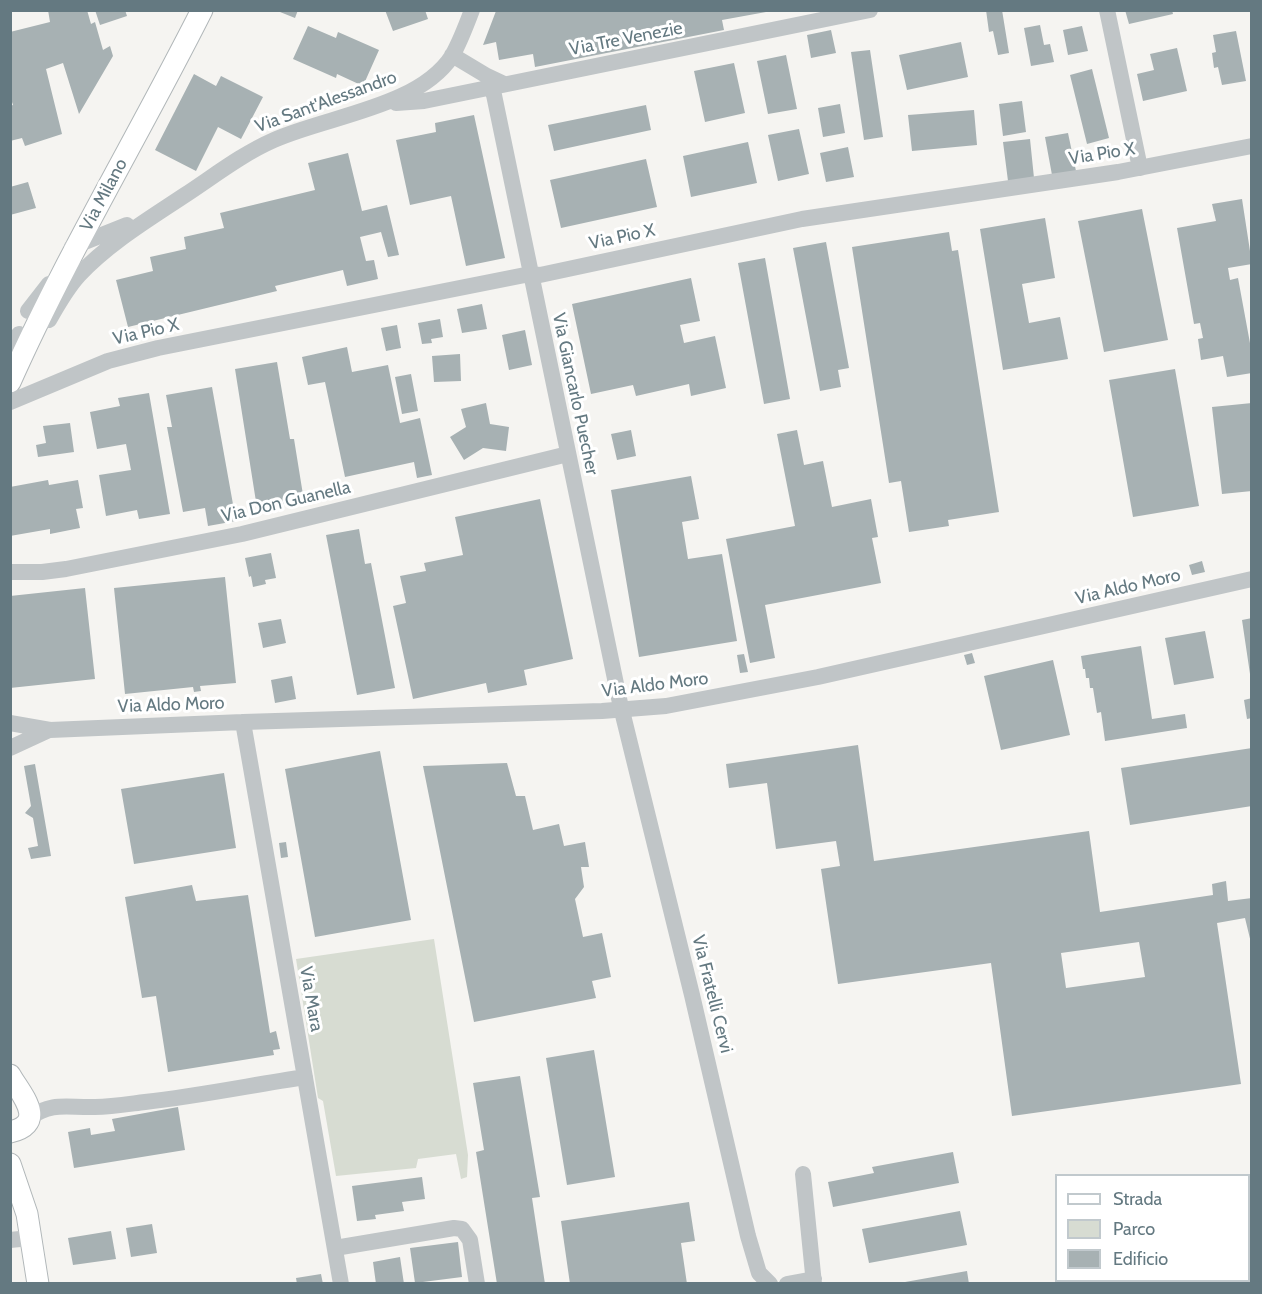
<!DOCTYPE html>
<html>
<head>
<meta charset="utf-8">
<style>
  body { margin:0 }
  #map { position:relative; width:1262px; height:1294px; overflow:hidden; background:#f5f4f1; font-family:Cabin,sans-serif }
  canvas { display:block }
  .frame { position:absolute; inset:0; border:12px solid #647981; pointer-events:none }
  .legend { position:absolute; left:1055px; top:1174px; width:195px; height:108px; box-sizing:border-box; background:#fff; border:2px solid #c1c9cd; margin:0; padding:8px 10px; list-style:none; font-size:18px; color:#647981 }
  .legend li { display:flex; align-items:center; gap:12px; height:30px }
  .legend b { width:30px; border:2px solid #c1c9cd }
</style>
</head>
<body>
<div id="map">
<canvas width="1262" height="1294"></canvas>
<div class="frame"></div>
<ul class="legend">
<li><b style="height:8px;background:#fff"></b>Strada</li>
<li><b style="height:16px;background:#d7dcd2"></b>Parco</li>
<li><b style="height:16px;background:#a7b1b3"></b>Edificio</li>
</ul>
</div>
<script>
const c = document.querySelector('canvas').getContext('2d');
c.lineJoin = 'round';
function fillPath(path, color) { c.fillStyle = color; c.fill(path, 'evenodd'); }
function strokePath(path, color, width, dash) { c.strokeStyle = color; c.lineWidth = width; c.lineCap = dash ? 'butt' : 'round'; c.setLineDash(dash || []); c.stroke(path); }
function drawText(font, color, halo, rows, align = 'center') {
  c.font = font + ' Cabin,sans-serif'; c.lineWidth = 6; c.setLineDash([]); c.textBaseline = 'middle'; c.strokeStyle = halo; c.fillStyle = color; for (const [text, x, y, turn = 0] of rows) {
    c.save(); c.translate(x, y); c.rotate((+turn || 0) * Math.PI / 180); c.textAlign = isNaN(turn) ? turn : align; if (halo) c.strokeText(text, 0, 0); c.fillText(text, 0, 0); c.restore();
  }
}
fillPath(new Path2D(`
  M434,939L468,1155L467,1177L461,1179L456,1154L418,1159L416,1168L336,1176L323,1101L318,1098L296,959Z`), '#d7dcd2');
fillPath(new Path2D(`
  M48,10H87L91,24L95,22L103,50L110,46L113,56L79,114L63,63L46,69L62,134L25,146L22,138L10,141V106L13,105L10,96V32L50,22Z
  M95,10H125L127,16L100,25Z
  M275,10H298L295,18Z
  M385,10H425L428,19L393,31Z
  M500,10H766V12L722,20L724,30L535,67L533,54L499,60L496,42L483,45L496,11Z
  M986,10H1002L1009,53L998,55L993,31L989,32Z
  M1125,10H1172L1173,14L1129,24Z
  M1040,25L1044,45L1050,44L1054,62L1031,66L1024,28Z
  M308,26L336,38L338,32L379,50L363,86L337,74L336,78L293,59Z
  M1082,26L1088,51L1068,55L1063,30Z
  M831,30L836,53L811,58L807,35Z
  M1236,31L1246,81L1222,85L1218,67L1214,68L1212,53L1216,52L1213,35Z
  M961,42L968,77L907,90L899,55Z
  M1177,48L1187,91L1143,101L1137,74L1154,70L1150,54Z
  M870,50L883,137L864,140L851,52Z
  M786,55L797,109L768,114L757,61Z
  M734,63L745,113L705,122L694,71Z
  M1092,69L1109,138L1087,144L1070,75Z
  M194,74L216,86L221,76L263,97L241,139L218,127L196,171L155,150Z
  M1022,101L1026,132L1003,136L999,104Z
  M840,104L845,133L823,137L818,108Z
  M646,105L651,130L554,151L548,125Z
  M974,110L977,145L912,151L908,115Z
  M474,115L505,258L466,266L451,196L410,205L396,140L436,132L435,123Z
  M799,129L809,174L778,181L768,135Z
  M1068,133L1076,171L1052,175L1045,137Z
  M1030,139L1034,178L1008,181L1003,142Z
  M748,142L757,183L691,197L683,156Z
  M848,147L854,177L826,182L820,153Z
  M348,153L362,211L387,205L399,255L388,257L381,232L360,237L366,261L374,260L378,279L347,286L343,270L275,286L277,291L128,327L116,280L153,271L150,257L186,249L184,237L224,228L220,213L315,190L308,163Z
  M646,159L657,207L561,228L550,180Z
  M28,182L36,208L10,215V187Z
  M1242,199L1252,264L1228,268L1230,280L1238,278L1252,354V373L1227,377L1223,356L1201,360L1198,339L1203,338L1200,323L1194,324L1177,228L1216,221L1212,204Z
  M1142,209L1168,340L1104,352L1078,221Z
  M1045,218L1055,278L1022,284L1029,323L1060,317L1068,359L1003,370L980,229Z
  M949,232L952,251L958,250L999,512L948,520L949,526L909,532L901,481L889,483L852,247Z
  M826,242L849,368L838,370L841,387L820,391L793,248Z
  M765,258L790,399L764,404L738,263Z
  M691,278L700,321L680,325L684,343L715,336L726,388L691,396L689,384L636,396L633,385L591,394L572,304Z
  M482,304L487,329L462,333L457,309Z
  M440,319L443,337L431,339L432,343L422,344L418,323Z
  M397,325L401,348L386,351L381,328Z
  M525,330L532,365L509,370L502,335Z
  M347,347L352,372L388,365L400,423L420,418L432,475L417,478L414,462L345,477L325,382L308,385L302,357Z
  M460,354L461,381L434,382L432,356Z
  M277,362L290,439H294L304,501L257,508L235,369Z
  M1175,369L1199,506L1133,517L1109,380Z
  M411,374L418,411L402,414L395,377Z
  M212,387L236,521L208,526L205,508L183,512L167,427H172L166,395Z
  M149,393L170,514L139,519L137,510L106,516L99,475L131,470L126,444L97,449L90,412L120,406L118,398Z
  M486,403L490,424L509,427L506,451L483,448L464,460L450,437L466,427L461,409Z
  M1252,403V491L1222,494L1212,407Z
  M70,423L74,452L38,457L36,445L46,443L43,426Z
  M631,430L636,456L617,460L611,434Z
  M797,430L804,465L823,461L832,507L871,499L878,537L872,538L881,583L765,605L775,658L750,663L726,539L795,526L777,434Z
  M691,476L699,519L682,522L688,559L722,554L737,641L639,657L611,490Z
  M48,480L49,485L78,480L83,508L76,509L80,528L50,534V529L10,536V487Z
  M540,499L573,659L524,670L527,685L488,693L486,683L413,699L393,606L406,603L400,576L426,571L424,563L463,555L455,517Z
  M359,529L365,564L371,563L395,688L357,695L326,535Z
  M271,553L276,578L265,580L266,584L253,587L251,576L249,577L245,558Z
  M1202,561L1205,572L1192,575L1189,565Z
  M225,577L236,683L200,686L201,691L194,692L193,687L125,694L114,588Z
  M85,588L95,679L10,688V596Z
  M1252,618V673L1250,674L1242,620Z
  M281,619L286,643L263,648L258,623Z
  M1205,631L1214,678L1174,685L1165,638Z
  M1141,646L1152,719L1185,714L1187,728L1105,741L1101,712L1097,713L1093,688H1090L1089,678H1086L1085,669H1083L1081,656Z
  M972,653L975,663L967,665L964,655Z
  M744,654L748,672L740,673L737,655Z
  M1053,660L1070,735L1001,750L984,676Z
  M292,676L296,699L275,703L271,680Z
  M1252,698V718L1247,719L1244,700Z
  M858,745L874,861L1089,831L1100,912L1213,895L1212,884L1226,881L1228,901L1252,898V947L1245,918L1217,923L1241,1084L1012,1116L991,963L838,984L821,869L840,866L836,841L776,849L767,783L729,788L726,764ZM1139,942L1145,977L1066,988L1061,953Z
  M1252,748V806L1130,825L1121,768Z
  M380,751L411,920L315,937L285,769Z
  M507,763L516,796H525L533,830L559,824L564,846L585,842L589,867H581L584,887L575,899L583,937L602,933L611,977L592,981L596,998L474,1022L423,766Z
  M35,764L51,856L31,859L28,848L38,846L33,818L25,813L31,806L24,766Z
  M224,773L236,848L134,864L121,789Z
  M286,842L288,857L281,858L279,843Z
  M192,885L196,901L248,895L270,1033L276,1031L280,1049L273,1050L274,1055L168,1072L156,996L142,998L125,897Z
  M594,1050L615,1177L567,1185L546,1058Z
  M520,1076L540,1197L532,1198L545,1284H497L476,1152L484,1150L473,1083Z
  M178,1107L185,1150L74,1168L68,1132L90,1128L91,1135L115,1131L112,1119Z
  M953,1152L959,1183L833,1207L828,1182L874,1173L872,1167Z
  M422,1177L425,1199L402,1202L404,1211L375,1215L376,1219L357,1221L352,1186Z
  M689,1202L695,1241L681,1243L687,1284H570L561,1221Z
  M960,1211L967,1245L869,1263L862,1229Z
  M152,1224L157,1253L131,1257L126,1228Z
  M111,1231L116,1259L73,1265L68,1238Z
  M458,1242L462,1277L415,1283L410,1248Z
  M400,1257L404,1284H376L373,1262Z
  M967,1271L969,1284H905V1282Z
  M321,1274L323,1284H297L296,1278Z`), '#a7b1b3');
const major = new Path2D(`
  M10,382C67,254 139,135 202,10
  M10,1075C20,1093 49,1123 10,1132
  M10,1164L27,1214L38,1284`);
strokePath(major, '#b1b7b9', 23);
strokePath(new Path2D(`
  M1107,10L1140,168
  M452,55L487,76L504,84
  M490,86L494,95L620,703L692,995L748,1236L759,1273L770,1284
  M396,103L424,101L870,10
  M72,247L127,225
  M28,311L49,284
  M49,320C58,304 67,288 79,275C109,243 149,219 185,195C214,176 242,154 274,140C328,116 419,107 452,56C460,42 466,26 472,10
  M10,347L19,334
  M10,402L108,361L158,348L530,274L540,275L802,219L1118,172L1252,146
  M10,572H42L66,569L242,534L568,454
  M243,722L341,1284
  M10,723L50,730L243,722L602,711L666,706L818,677L1252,579
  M10,748L49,730
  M29,1118C53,1101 68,1108 95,1107C112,1107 129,1104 145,1102C199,1096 252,1085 305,1077
  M803,1174L814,1284
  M10,1240L30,1238
  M335,1248L454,1228L462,1229L470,1240L477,1284
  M1248,1267L1252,1258
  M787,1284L814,1279
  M1243,1284L1244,1280`), '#c0c5c7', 16);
strokePath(major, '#fff', 21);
drawText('18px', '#647981', '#fff', [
  ["Via Tre Venezie",626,39,-11],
  ["Via Sant'Alessandro",326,102,-20],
  ["Via Pio X",1102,154,-9],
  ["Via Milano",104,195,-62],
  ["Via Pio X",622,237,-12],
  ["Via Pio X",146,332,-13],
  ["Via Giancarlo Puecher",575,394,78],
  ["Via Don Guanella",286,502,-13],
  ["Via Aldo Moro",1128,587,-13],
  ["Via Aldo Moro",655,685,-7],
  ["Via Aldo Moro",171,705,-2],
  ["Via Fratelli Cervi",712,994,76],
  ["Via Mara",311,999,80]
]);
</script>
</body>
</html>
